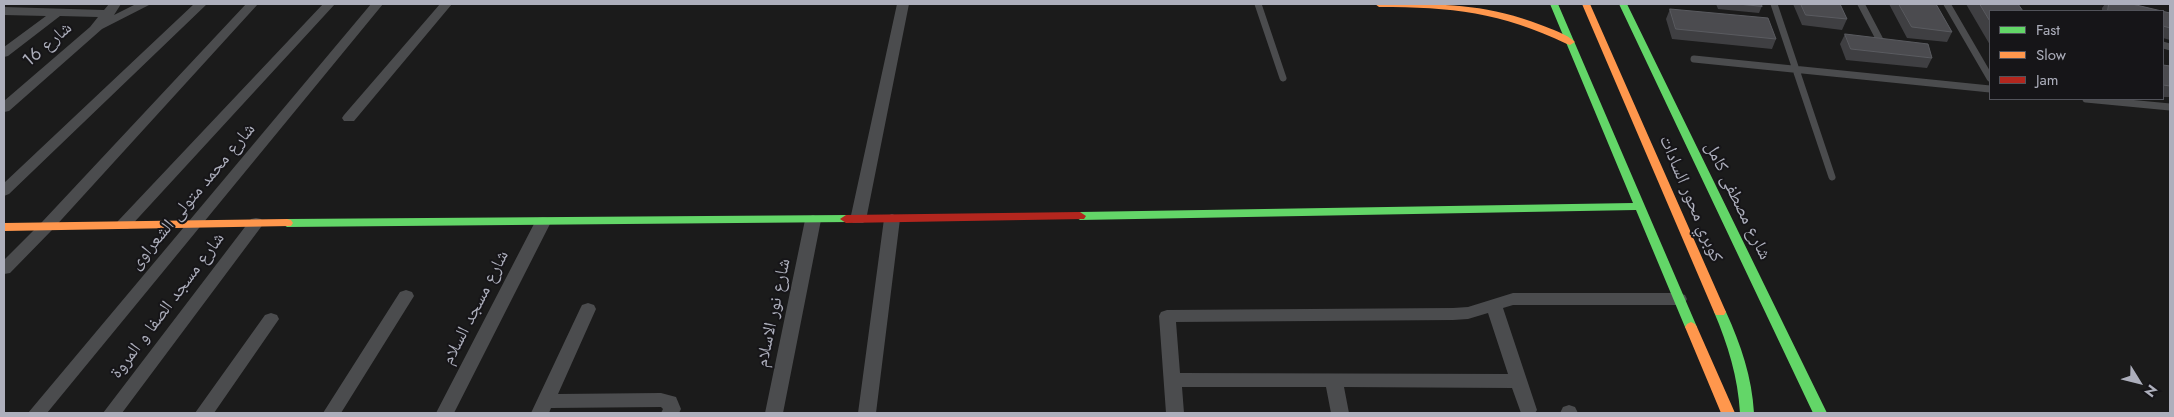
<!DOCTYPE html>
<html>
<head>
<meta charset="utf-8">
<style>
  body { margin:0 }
  #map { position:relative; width:2174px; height:417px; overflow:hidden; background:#1b1b1b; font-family:Jost,sans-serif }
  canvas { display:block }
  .frame { position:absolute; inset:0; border:5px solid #adafbc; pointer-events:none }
  .legend { position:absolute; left:1989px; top:10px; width:175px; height:90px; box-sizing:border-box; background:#161518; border:1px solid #52535a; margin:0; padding:6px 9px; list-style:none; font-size:15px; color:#adafbc }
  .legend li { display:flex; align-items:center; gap:10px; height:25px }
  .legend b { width:25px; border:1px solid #52535a }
  .north { position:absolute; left:2114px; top:357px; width:50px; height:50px; -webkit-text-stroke:4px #161518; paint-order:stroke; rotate:126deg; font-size:14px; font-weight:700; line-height:20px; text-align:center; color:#adafbc }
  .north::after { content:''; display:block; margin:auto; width:18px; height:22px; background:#adafbc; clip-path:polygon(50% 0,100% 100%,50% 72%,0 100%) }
</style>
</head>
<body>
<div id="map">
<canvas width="2174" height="417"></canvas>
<div class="frame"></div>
<ul class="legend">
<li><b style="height:6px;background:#63d668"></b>Fast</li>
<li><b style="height:6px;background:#ff974d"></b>Slow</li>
<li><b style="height:6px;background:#b3261e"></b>Jam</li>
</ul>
<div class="north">N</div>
</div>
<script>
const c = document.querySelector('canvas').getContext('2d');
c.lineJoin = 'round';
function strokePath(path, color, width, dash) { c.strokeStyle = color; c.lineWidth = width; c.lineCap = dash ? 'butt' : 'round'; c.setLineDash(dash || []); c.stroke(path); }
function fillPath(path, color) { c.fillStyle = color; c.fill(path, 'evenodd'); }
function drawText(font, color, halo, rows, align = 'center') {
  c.font = font + ' Jost,"Noto Naskh Arabic",sans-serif'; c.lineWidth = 4; c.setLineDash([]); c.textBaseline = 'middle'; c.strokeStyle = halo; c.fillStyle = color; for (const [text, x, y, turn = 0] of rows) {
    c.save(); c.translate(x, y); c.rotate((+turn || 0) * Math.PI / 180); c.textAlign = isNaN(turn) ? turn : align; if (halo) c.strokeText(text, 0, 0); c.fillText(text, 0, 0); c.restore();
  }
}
strokePath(new Path2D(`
  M1258,4L1283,78
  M1774,4L1832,177
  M1861,4L1882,44
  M1947,4L1990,78
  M2163,45L2170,47
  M1694,59L1990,89
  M2086,99L2170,107`), '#4b4c4e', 7);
fillPath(new Path2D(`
  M109,4H121L114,15L136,4H151L102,29L9,111L4,112V101L90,27L98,17L60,16L8,56L4,57V47L46,16L4,15V7L104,10Z
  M194,4H207L9,194L4,196V183Z
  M246,4H258L52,230L10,273L4,274V260L42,222Z
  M323,4H335L128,229H118L115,225L118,221Z
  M371,4H383L47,413H28Z
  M440,4H452L354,121H344L342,118L344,115Z
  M897,4H909L866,220L863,223H853L850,220Z
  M892,214L897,216L900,219L876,413H858L884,219L887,216Z
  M813,215L818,217L821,220L783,413H765L805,220L808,217Z
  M543,217L548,218L551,222L454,413H436L535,222L538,218Z
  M256,218L261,219L264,223L261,227L122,413H103L251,219Z
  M406,290L412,292L414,296L341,413H323L400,292Z
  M1513,293H1679L1685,295L1687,299L1685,303L1679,305H1513L1503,308L1537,410L1535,413H1521L1512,388L1344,387L1349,413H1331L1326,387H1182L1184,413H1166L1159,316L1161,312L1167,310L1453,308L1468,307ZM1488,313L1508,374L1180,373L1176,322L1453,320L1468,319Z
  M588,303L594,305L596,309L558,394L661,393L676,397L681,409L679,413H661L663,409L661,407L551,408L549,413H531L580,309L582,305Z
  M271,313L277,315L279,319L214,413H195L265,315Z
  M1569,405L1575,407L1578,413H1560L1563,407Z`), '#4b4c4e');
fillPath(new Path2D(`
  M1550,4H1558L1697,327L1695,330H1687L1685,327L1636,210L1080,220L1074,216L1080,212L1633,203Z
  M1619,4H1627L1827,413H1813Z
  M846,215L850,216L852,219L850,222L287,227L281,223L287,219Z
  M1720,308L1724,309L1726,312C1741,345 1752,377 1754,413H1740C1738,377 1728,345 1714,312L1716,309Z`), '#63d668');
fillPath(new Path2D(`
  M1375,4C1436,4 1482,2 1541,25C1551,29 1567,34 1575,42L1570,45L1567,44C1500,12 1452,7 1379,7Z
  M1582,4H1590L1726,312L1724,315H1716L1714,312Z
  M287,219L291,220L293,223L291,226L4,231V223Z
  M1691,322L1695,324L1697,327L1735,413H1721L1685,327L1687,324Z`), '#ff974d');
fillPath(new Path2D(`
  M1080,212L1086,216L1084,219L846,223L840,219L846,215Z`), '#b3261e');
fillPath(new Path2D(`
  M1676,4H1690L1689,5Z
  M1716,4H1761L1762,6L1759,13L1718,9Z
  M1793,4H1840L1847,19L1842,30L1802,25Z
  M1889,4H1936L1952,32L1947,42L1907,38Z
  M1966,4H2018L1990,11V45Z
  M2105,4H2132L2170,13V40L2163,38V11H2102V8Z
  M1670,9L1776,39L1772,49L1672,39L1666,19Z
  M1845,34L1932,58L1927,68L1846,60L1840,44Z
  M2163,65L2170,66V97H2163Z`), '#3f3f42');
const building = new Path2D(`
  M1738,4H1761L1762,6Z
  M1801,4H1840L1847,19L1806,15Z
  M1899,4H1936L1952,32L1912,27Z
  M1980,4H2018L2023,11H1990V21Z
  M2109,4H2132L2170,13V28L2163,26V11H2108Z
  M1670,9L1768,18L1776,39L1676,29Z
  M1845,34L1928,44L1932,58L1851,49Z
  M2163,65L2170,66V86L2163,85Z`);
fillPath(building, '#4b4b4f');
strokePath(building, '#5a5b60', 1);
drawText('18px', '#adafbc', '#161518', [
  ["شارع 16",48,45,-41],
  ["شارع محمد متولى الشعراوى",193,197,-50],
  ["كوبري محور السادات",1690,199,67],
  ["شارع مصطفى كامل",1737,201,64],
  ["شارع مسجد الصفا و المروة",168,306,-53],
  ["شارع مسجد السلام",476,308,-63],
  ["شارع نور الاسلام",774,313,-78]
]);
</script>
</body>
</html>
